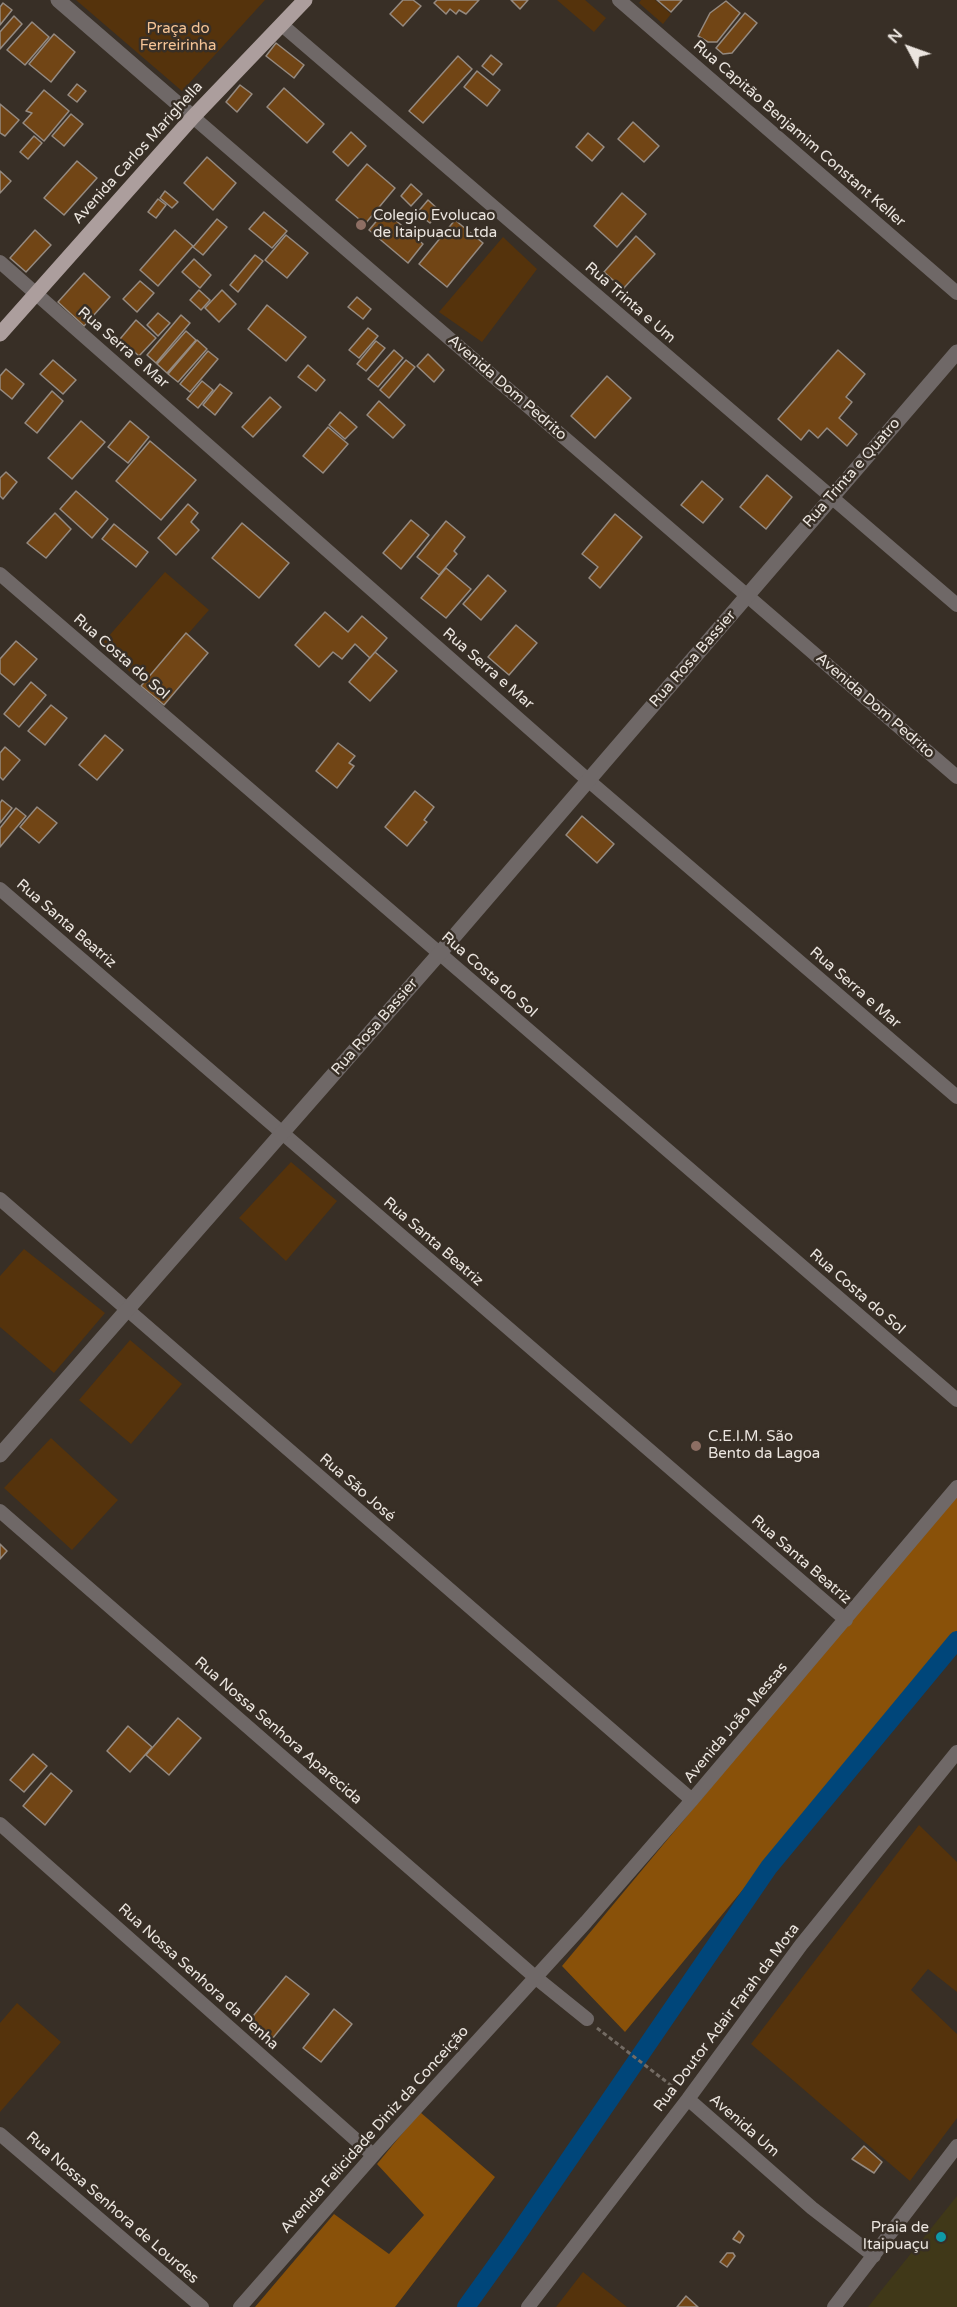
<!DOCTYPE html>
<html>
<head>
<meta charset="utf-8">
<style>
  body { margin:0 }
  #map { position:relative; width:957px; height:2307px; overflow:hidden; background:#382f26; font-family:"Varela Round",sans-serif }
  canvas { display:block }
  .north { position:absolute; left:879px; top:18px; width:60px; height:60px; -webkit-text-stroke:4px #382f26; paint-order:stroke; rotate:311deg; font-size:16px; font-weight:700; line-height:24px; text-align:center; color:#ebe5df }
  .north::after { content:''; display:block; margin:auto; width:21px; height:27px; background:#ebe5df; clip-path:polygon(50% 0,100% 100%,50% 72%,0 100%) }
</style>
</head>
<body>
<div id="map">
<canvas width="957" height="2307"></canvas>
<div class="north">N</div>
</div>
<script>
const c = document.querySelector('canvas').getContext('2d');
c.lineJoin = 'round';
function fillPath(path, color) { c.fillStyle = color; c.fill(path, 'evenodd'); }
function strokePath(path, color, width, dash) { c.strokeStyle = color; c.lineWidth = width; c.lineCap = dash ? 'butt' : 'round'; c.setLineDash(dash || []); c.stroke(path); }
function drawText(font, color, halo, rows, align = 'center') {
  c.font = font + ' "Varela Round",sans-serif'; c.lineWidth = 5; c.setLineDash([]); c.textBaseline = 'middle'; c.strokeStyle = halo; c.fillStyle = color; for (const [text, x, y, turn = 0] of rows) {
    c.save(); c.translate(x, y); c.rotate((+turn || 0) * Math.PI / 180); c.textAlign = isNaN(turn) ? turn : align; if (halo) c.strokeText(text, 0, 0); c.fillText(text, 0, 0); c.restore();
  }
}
fillPath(new Path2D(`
  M76,0H265L182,91Z
  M557,0H585L606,18L594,32Z
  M641,0H655L671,14L663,24L639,3Z
  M503,237L537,269L482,342L439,312Z
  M165,572L209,610L144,684L100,646Z
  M291,1162L337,1201L286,1261L239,1218Z
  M24,1249L105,1313L54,1373L0,1327V1276Z
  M130,1340L182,1384L131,1444L79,1400Z
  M51,1438L118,1500L72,1550L4,1488Z
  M919,1825L957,1862V1992L928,1969L911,1990L957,2034V2118L910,2181L751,2044Z
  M17,2003L61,2042L0,2112V2023Z
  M583,2272L627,2307H556Z`), '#55330c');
fillPath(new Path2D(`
  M957,1492V1631L625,2032L562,1966Z
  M420,2112L495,2177L395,2307H255L334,2214L389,2254L424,2215L377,2164Z`), '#895109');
fillPath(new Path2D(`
  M957,2196V2307H868Z`), '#403818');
strokePath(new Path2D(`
  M466,2307L509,2247L769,1867L957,1640`), '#00467a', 18);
const building = new Path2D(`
  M403,0H413L421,6L403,26L390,14Z
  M437,0H479L466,14L459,10L456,14L450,9L446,14L434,3Z
  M511,0H528L520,9Z
  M657,0H682L671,12Z
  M726,1L740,13L717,42H708L698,36L710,13Z
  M3,3L12,10L0,25V7Z
  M745,13L757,23L732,53L723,54L716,48Z
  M14,16L22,24L0,49V32Z
  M32,22L49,37L25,65L7,50Z
  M54,34L75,52L51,82L29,64Z
  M276,43L304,65L294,78L266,56Z
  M491,55L502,64L493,75L482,66Z
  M458,56L472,69L423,123L409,111Z
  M477,71L500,90L487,106L464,87Z
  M77,84L86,91L77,102L68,95Z
  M240,85L252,94L237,112L226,102Z
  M284,88L324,124L307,143L267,107Z
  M44,90L69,111L44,141L23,123L32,113L26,111Z
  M0,104L19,120L5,136L0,133Z
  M71,114L83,124L64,146L52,136Z
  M633,122L659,146L644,162L618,139Z
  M351,132L366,146L348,166L333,152Z
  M588,133L604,147L592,161L576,147Z
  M34,136L42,143L28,159L20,152Z
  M207,157L236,183L213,210L184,183Z
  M77,161L97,178L64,215L44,198Z
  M367,164L395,188L365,224L336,200Z
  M0,171L11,181L0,193Z
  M411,184L422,194L411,206L401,196Z
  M165,191L178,202L172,208L160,198Z
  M622,193L646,214L617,247L594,226Z
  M158,199L166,205L156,218L148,212Z
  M428,200L440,211L430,223L417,213Z
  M385,211L423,244L408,263L369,230Z
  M264,212L287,231L272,248L249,229Z
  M217,219L227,227L203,255L193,247Z
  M455,220L483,243L447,287L419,264Z
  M35,230L51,245L26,272L10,258Z
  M175,230L193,246L158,286L140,270Z
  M286,235L308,253L287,278L265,260Z
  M636,236L655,254L623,289L604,272Z
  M255,255L263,261L238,292L230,285Z
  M194,259L211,275L200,288L182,272Z
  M84,273L110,297L84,326L58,302Z
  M140,281L154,293L137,312L123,299Z
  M199,290L210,300L201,310L190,300Z
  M222,290L236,304L219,322L205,308Z
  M357,297L371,309L363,319L348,307Z
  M267,305L306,337L286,361L248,329Z
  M158,313L170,323L158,336L147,325Z
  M181,315L190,323L156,363L147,355Z
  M136,320L156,338L139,356L120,339Z
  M368,328L378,336L359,358L349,350Z
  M186,331L196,340L167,373L157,364Z
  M197,340L207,349L178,382L168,374Z
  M376,341L385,348L366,371L357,364Z
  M394,350L403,358L378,387L368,379Z
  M838,350L865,374L846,397L852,402L839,418L857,434L847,446L827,428L818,438L809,430L801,440L778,419Z
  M208,351L218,359L190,392L180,384Z
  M428,354L444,370L434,382L417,366Z
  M53,360L76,380L63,394L40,374Z
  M406,360L415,367L389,398L380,390Z
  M308,365L325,380L316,391L298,377Z
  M6,369L24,384L12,399L0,389V376Z
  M607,376L631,398L595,438L571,416Z
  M202,381L213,390L198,408L187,399Z
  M220,384L232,393L215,415L203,405Z
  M52,391L63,401L37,433L25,423Z
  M270,397L281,407L253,437L242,427Z
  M379,401L405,425L393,438L367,415Z
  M340,412L357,427L345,439L329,425Z
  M81,421L105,442L72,479L48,458Z
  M130,421L149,437L128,463L108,447Z
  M328,427L348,444L323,473L303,456Z
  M150,441L196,480L161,520L116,481Z
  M6,472L17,482L3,499L0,496V478Z
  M767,475L792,497L766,529L740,507Z
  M702,481L723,499L703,523L681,505Z
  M76,491L108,519L92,538L60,509Z
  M188,504L198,513L191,522L199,530L176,555L158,538Z
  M55,513L71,529L46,558L27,543Z
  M615,514L642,537L600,588L589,578L598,567L582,554Z
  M411,520L429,535L401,569L383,553Z
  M446,521L465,537L454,551L457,554L439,575L417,557Z
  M242,523L289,563L259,598L212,558Z
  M114,524L148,552L136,567L102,539Z
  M446,568L471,589L446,618L421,598Z
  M488,575L506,591L481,620L463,604Z
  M325,612L348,632L362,616L387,638L370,658L355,644L342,659L333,652L319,667L295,645Z
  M516,625L537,643L509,675L488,657Z
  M186,633L208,653L164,705L141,686Z
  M16,641L37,659L14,685L0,673V659Z
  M375,652L397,671L370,701L349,682Z
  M31,682L46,695L19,727L4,714Z
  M51,705L67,718L45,745L28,731Z
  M105,735L123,750L97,780L79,765Z
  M338,743L355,756L349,763L354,766L337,788L316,771Z
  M5,747L20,760L3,780L0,777V753Z
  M415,791L434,807L424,820L427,822L407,846L385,827Z
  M2,800L12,808L0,823V803Z
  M37,807L57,823L39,843L20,827Z
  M16,808L26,816L0,847V828Z
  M582,816L614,844L597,863L566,835Z
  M0,1544L7,1551L0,1559Z
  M178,1718L201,1738L169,1775L146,1755Z
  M128,1726L152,1747L130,1772L107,1751Z
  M33,1754L47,1766L24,1792L10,1780Z
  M51,1773L72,1791L45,1825L23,1806Z
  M286,1976L309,1994L272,2039L249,2021Z
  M334,2009L352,2024L321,2062L303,2048Z
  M864,2146L882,2162L874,2173L852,2159Z
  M739,2231L744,2236L740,2243L733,2239Z
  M727,2253H733L735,2256L727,2267L720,2262Z
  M686,2296L698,2307H677Z`);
fillPath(building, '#714515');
strokePath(building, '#958a80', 1.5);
strokePath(new Path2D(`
  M597,2028L677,2090`), '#736b63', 3, [4.5, 3]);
strokePath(new Path2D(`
  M619,0L957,293
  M282,25L957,605
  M193,117L957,777
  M0,262L589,781L957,1097
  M0,574L957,1400
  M0,889L846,1620
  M0,1199L692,1800
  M0,1511L535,1977L587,2019
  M0,1824L373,2155
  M688,2099L812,2208L874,2256
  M0,2134L202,2307
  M240,2307L378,2150L586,1922L692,1800L957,1487
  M528,2307L688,2099L801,1945L957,1752
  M834,2307L957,2146`), '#6f6867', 14);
strokePath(new Path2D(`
  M58,0L193,117
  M0,1455L439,954L957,352`), '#6f6867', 15);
strokePath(new Path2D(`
  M0,334L193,117L305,0`), '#ac9e9d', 15);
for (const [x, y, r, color] of [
  [361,225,6,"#8d6e63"],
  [696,1446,6,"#8d6e63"],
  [941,2237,6,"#0f9aa8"]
]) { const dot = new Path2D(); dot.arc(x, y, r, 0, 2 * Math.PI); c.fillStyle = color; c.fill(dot); strokePath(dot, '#382f26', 2); }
drawText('15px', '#f5c496', '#382f26', [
  ["Praça do",178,29],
  ["Ferreirinha",178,46]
]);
drawText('15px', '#ebe5df', '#382f26', [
  ["Rua Capitão Benjamim Constant Keller",799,134,41],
  ["Avenida Carlos Marighella",138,153,-48],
  ["Rua Trinta e Um",630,303,41],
  ["Rua Serra e Mar",123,348,41],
  ["Avenida Dom Pedrito",507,388,41],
  ["Rua Trinta e Quatro",852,473,-49],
  ["Rua Costa do Sol",121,657,41],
  ["Rua Rosa Bassier",693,659,-49],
  ["Rua Serra e Mar",488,669,41],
  ["Avenida Dom Pedrito",875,706,41],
  ["Rua Santa Beatriz",66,924,41],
  ["Rua Costa do Sol",489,975,41],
  ["Rua Serra e Mar",855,988,41],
  ["Rua Rosa Bassier",375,1027,-49],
  ["Rua Santa Beatriz",433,1242,41],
  ["Rua Costa do Sol",857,1292,41],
  ["Rua São José",357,1488,41],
  ["Rua Santa Beatriz",801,1560,41],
  ["Avenida João Messas",736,1723,-50],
  ["Rua Nossa Senhora Aparecida",278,1731,41],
  ["Rua Nossa Senhora da Penha",198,1977,42],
  ["Rua Doutor Adair Farah da Mota",727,2018,-53],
  ["Avenida Um",744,2126,41],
  ["Avenida Felicidade Diniz da Conceição",375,2130,-48],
  ["Rua Nossa Senhora de Lourdes",112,2208,41]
]);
drawText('15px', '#ebe5df', '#382f26', [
  ["Colegio Evolucao",373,216],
  ["de Itaipuacu Ltda",373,233],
  ["C.E.I.M. São",708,1437],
  ["Bento da Lagoa",708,1454],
  ["Praia de",929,2228,"right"],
  ["Itaipuaçu",929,2245,"right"]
], 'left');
</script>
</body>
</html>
